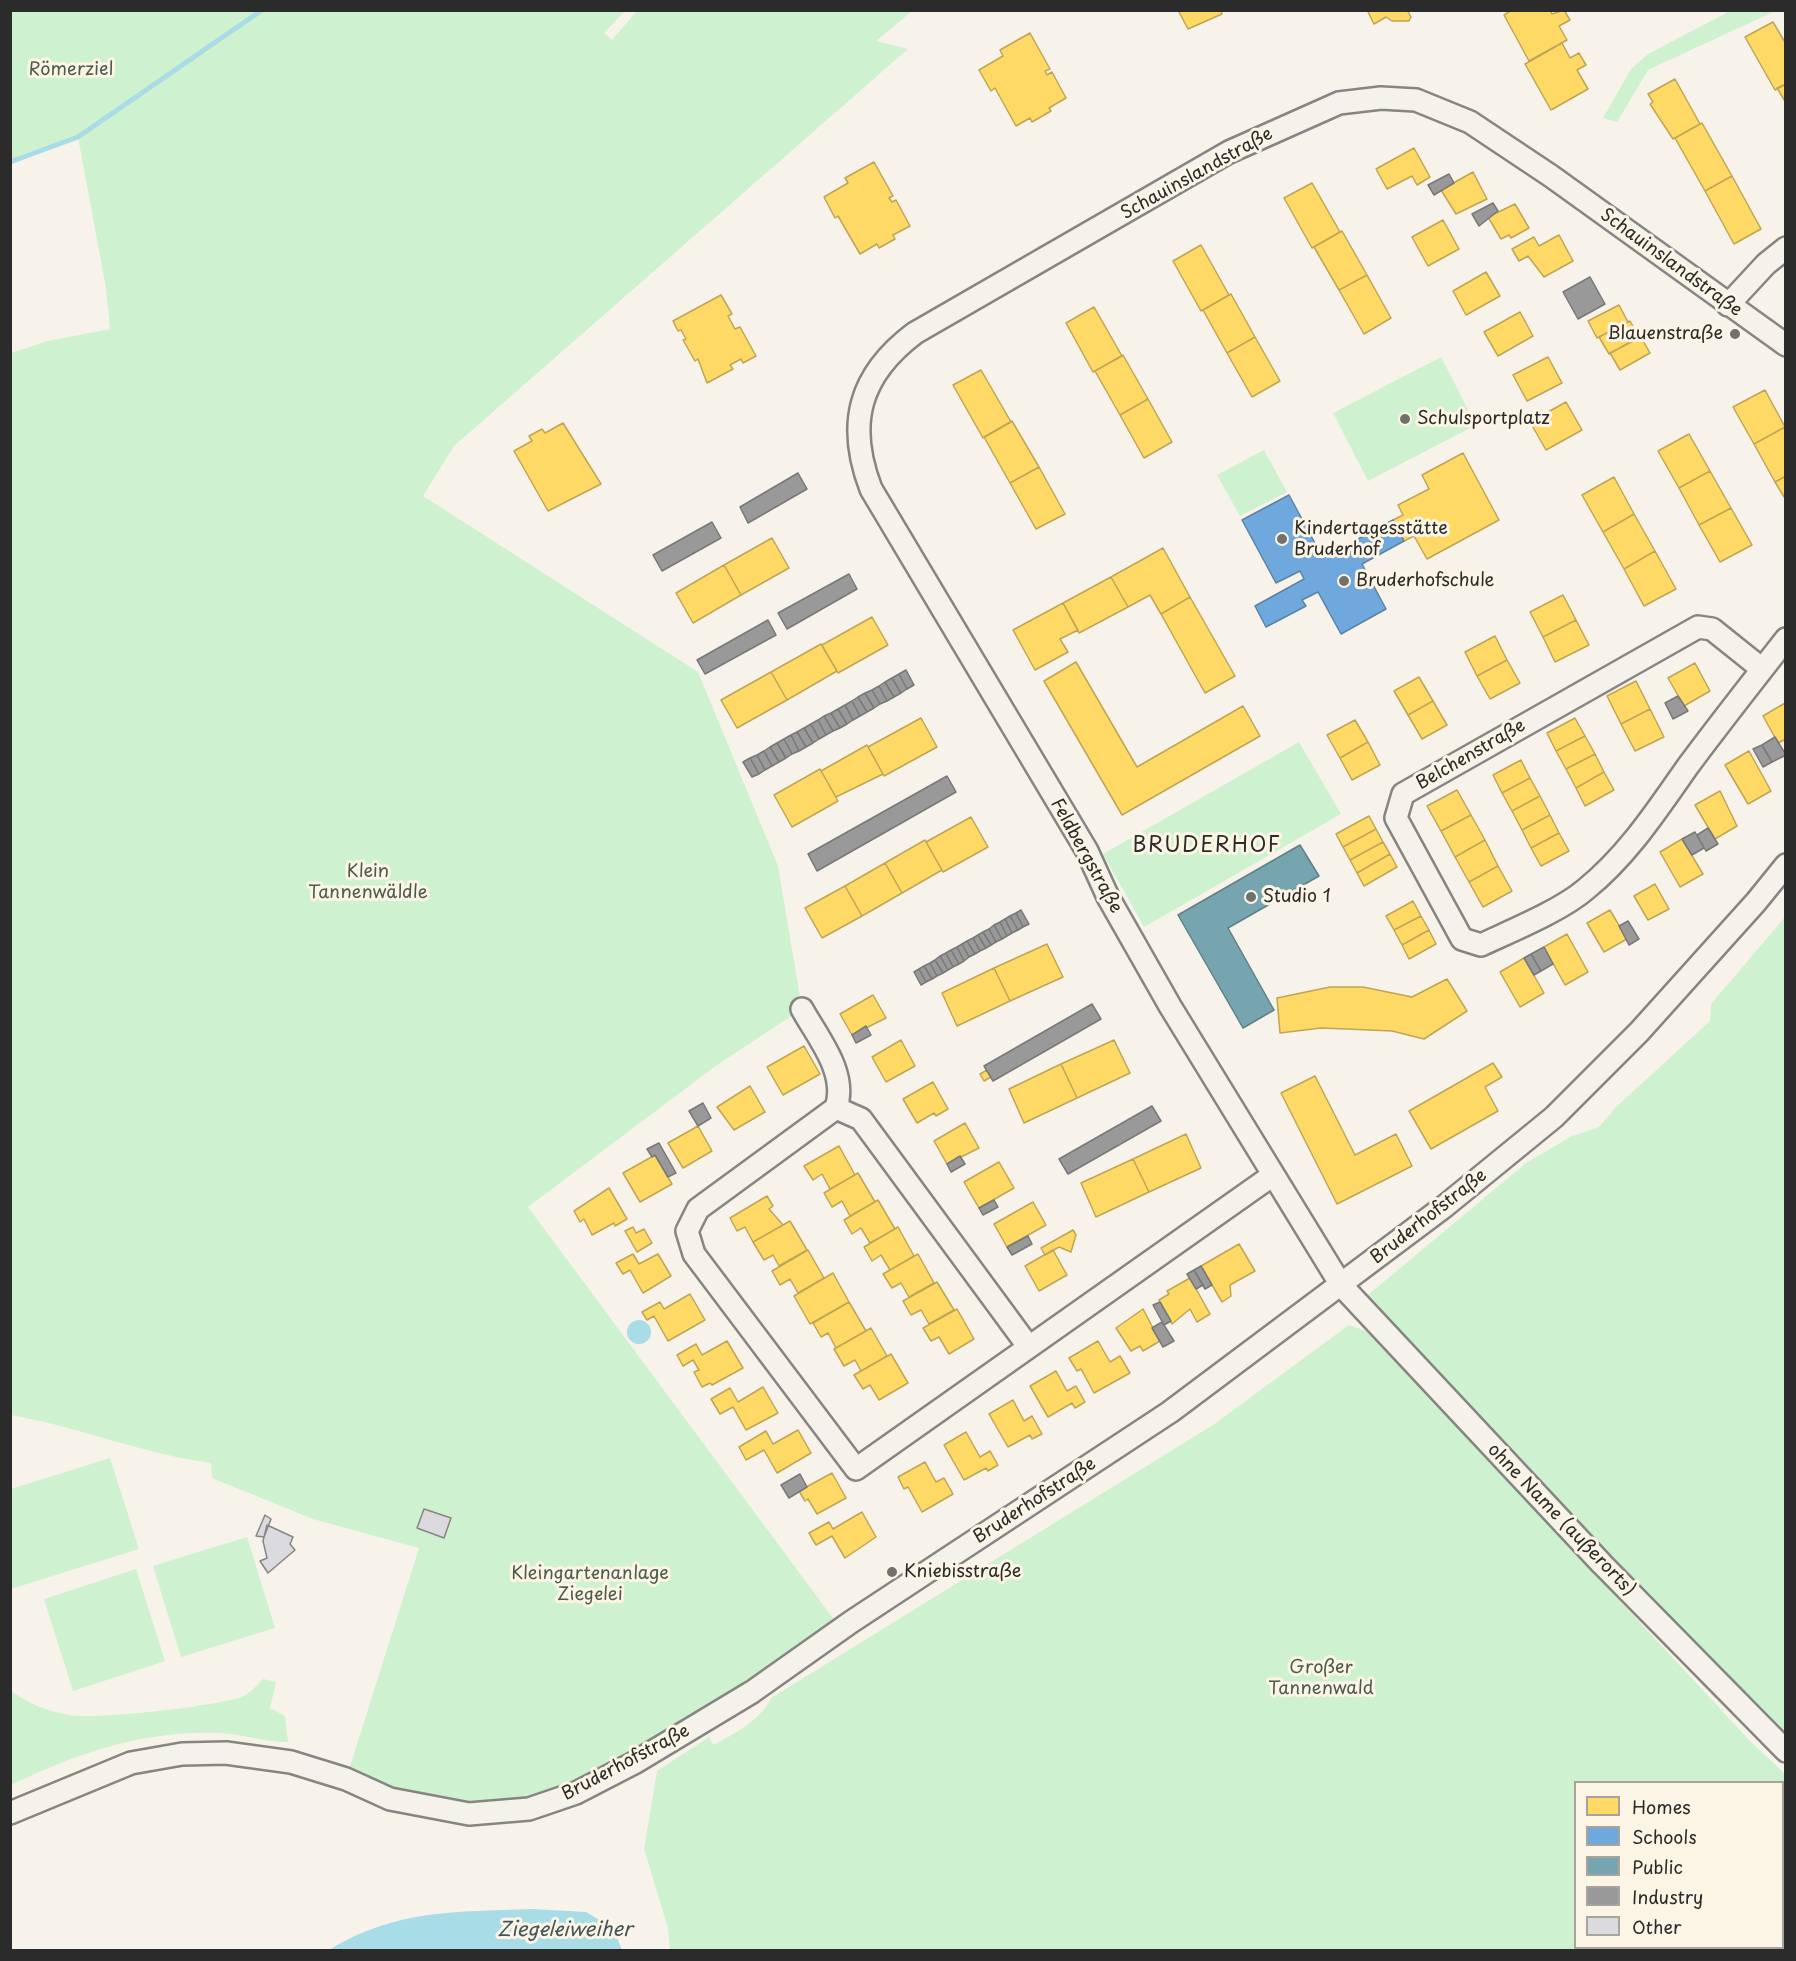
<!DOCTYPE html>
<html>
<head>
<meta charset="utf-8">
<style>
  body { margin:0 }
  #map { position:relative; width:1796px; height:1961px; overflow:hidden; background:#f7f3ea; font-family:"Playpen Sans",sans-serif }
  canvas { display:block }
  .frame { position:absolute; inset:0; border:12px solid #2b2b2b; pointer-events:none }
  .legend { position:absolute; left:1574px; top:1781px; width:210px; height:168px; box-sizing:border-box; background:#fcf5e5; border:2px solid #a8a49b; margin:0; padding:8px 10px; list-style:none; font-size:18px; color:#2b2b2b }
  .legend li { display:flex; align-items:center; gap:12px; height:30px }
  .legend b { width:30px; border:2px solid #a8a49b }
</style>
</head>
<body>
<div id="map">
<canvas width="1796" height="1961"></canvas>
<div class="frame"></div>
<ul class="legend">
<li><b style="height:16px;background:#ffd966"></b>Homes</li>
<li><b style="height:16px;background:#6fa8dc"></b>Schools</li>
<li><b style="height:16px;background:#76a5af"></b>Public</li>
<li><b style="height:16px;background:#999"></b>Industry</li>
<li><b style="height:16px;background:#dbdadf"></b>Other</li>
</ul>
</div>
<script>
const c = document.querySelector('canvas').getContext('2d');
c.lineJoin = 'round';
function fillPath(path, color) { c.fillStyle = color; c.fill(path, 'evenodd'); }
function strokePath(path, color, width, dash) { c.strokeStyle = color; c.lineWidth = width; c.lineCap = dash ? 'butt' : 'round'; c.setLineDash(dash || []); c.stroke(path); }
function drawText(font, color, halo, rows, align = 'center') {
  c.font = font + ' "Playpen Sans",sans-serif'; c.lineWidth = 6; c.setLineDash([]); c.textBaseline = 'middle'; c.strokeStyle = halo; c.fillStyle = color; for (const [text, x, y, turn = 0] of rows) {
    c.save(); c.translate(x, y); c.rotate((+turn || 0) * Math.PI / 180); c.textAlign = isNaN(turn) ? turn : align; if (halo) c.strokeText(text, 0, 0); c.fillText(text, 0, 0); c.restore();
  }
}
fillPath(new Path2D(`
  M1732,10L1775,11L1648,70L1617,122L1603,118L1631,69L1648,54Z
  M10,11H625L604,33L612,40L637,11H912L876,41L908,49L454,446L423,496L698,672L778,866L802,1009L717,1065L528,1207L841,1629L576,1793L469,1814L346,1779L419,1548L313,1519L212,1478L211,1463C143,1454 79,1427 11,1415V353L48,341L110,329L106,288L78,137L11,162Z
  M1441,357L1476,425L1368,481L1333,413Z
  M1264,450L1287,492L1240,516L1217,475Z
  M1299,742L1341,814L1144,927L1103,854Z
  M1785,917V1736L1628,1577L1373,1307L1368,1295L1526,1163L1570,1137L1599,1127L1616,1107L1710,1021L1711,1004Z
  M1349,1325L1366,1331L1399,1363L1750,1741L1785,1774V1950H670L668,1928L644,1849L657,1771L709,1737L713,1745C733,1735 762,1719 771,1698L1213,1425ZM1576,1782H1782V1948H1576Z
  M110,1458L139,1549L11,1589V1489Z
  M247,1537L275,1628L181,1657L153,1566Z
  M136,1569L165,1661L73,1691L44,1599Z
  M263,1679L276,1682L270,1708L285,1716L288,1742C265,1742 242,1734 219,1733C145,1730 77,1753 11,1785V1691C29,1704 47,1711 69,1715C95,1720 216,1706 242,1697C249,1694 257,1685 263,1679Z`), '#cef1d0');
fillPath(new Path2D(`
  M627 1332a12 12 0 1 1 24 0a12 12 0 1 1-24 0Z
  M532,1909L586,1912L613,1928L622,1950H329C396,1909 455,1912 532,1909Z`), '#a8dce7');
const homes = new Path2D(`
  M1178,10H1221L1222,14L1188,29Z
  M1367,10H1407L1411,17L1409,21H1392L1386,17L1374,24Z
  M1512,10H1550L1552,14L1564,10L1570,20L1559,26L1567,40L1529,61L1504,15Z
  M1773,22L1786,44V84L1775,90L1745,37Z
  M1030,33L1050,69L1045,71L1047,75L1052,72L1066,98L1049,108L1051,111L1032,122L1030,118L1016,126L995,88L991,91L979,70L1003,56L1000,50Z
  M1562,43L1570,58L1579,53L1586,65L1577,70L1588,89L1551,110L1525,64Z
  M1675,79L1700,124L1673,139L1650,104L1653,102L1648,94Z
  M1786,84V103L1777,88Z
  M1702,123L1732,176L1705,191L1675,138Z
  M1414,148L1430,177L1417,185L1412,176L1387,189L1376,169Z
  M874,162L893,196L889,198L892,202L896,200L910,226L893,235L895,239L879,248L877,244L860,254L838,216L835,218L824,197L848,183L845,178Z
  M1473,172L1487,199L1456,214L1441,190Z
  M1732,176L1761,229L1734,244L1705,191Z
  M1312,183L1340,232L1312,248L1284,198Z
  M1515,204L1529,228L1511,238L1509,235L1501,239L1488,217Z
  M1443,220L1459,249L1428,266L1412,237Z
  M1342,231L1367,275L1339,290L1314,247Z
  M1559,235L1573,261L1544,277L1528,256L1519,261L1512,249L1534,237L1539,246Z
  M1201,245L1229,295L1201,311L1173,261Z
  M1486,272L1500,296L1466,315L1453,291Z
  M1367,275L1391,318L1364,334L1339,290Z
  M1231,294L1255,337L1227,353L1203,310Z
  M721,295L732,314L728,316L735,329L740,327L756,356L743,363L741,359L730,365L733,369L707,383L698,359L695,361L683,340L686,339L681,330L678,331L673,321Z
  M1619,305L1628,322L1597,338L1588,321Z
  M1094,307L1122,356L1093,372L1066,323Z
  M1520,312L1533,336L1498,356L1484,332Z
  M1630,321L1639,337L1609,354L1599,337Z
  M1255,337L1280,381L1252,397L1227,353Z
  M1641,337L1650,353L1620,370L1610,353Z
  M1123,355L1148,399L1120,415L1095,371Z
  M1548,357L1562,383L1527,401L1513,375Z
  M981,370L1011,422L983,438L953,385Z
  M1765,390L1785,427L1754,444L1733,407Z
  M1148,399L1172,442L1144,458L1120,415Z
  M1566,402L1582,430L1546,450L1530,422Z
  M1012,421L1039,467L1010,483L984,437Z
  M563,423L601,484L548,511L514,451L532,441L529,436L542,429L545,433Z
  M1785,427L1786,476L1775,482L1754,444Z
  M1689,434L1710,471L1679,488L1658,451Z
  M1463,453L1499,520L1427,559L1414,536L1404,541L1393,520L1403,515L1398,505L1429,489L1422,475Z
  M1039,467L1065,514L1036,529L1010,483Z
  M1710,471L1731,508L1699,525L1679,488Z
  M1786,476V500L1775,482Z
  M1614,477L1634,514L1603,532L1582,495Z
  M1731,508L1752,545L1720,562L1699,525Z
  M1634,514L1655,551L1624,569L1603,532Z
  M772,538L789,568L741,595L724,565Z
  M1163,548L1190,597L1161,614L1150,595L1128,607L1111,577Z
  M1655,551L1676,589L1644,606L1624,569Z
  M724,565L741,595L693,623L676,593Z
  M1111,577L1128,607L1079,633L1063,603Z
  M1563,595L1576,620L1543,637L1530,612Z
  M1190,597L1235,676L1205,693L1161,614Z
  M1063,603L1078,630L1060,639L1068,652L1035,670L1013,630Z
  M872,617L888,645L838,673L822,645Z
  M1576,620L1589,645L1555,662L1543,637Z
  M1495,636L1507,660L1477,676L1465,652Z
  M821,644L837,671L787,700L771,672Z
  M1507,660L1520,683L1490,699L1477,676Z
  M1076,662L1137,767L1243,706L1260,736L1122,815L1044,681Z
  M1695,663L1710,691L1684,706L1668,678Z
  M771,672L787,700L737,728L721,700Z
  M1419,677L1433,701L1408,715L1394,691Z
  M1636,681L1650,709L1621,724L1607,696Z
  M1433,701L1447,725L1422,739L1408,715Z
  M1785,703L1786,739L1778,743L1763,716Z
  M1650,709L1664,737L1635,751L1621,724Z
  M921,718L937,747L884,776L868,747Z
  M1575,718L1585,736L1556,751L1547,733Z
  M1355,720L1368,742L1340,758L1327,735Z
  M1585,736L1595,754L1566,769L1556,751Z
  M1368,742L1380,765L1352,780L1340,758Z
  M867,745L883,774L836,797L821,771Z
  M1749,751L1771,791L1748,804L1725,765Z
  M1595,754L1604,772L1576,788L1566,769Z
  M1521,760L1530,778L1502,793L1493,775Z
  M820,769L838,801L792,827L774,795Z
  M1604,772L1614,790L1585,806L1576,788Z
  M1530,778L1540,796L1512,811L1502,793Z
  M1457,790L1471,815L1441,831L1427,806Z
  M1720,791L1737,826L1715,839L1695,805Z
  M1540,796L1550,815L1522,830L1512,811Z
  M1471,815L1485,840L1455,857L1441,831Z
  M1550,815L1559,833L1531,848L1522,830Z
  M1369,816L1376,829L1343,847L1336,834Z
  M971,817L988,847L943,872L926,842Z
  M1376,829L1383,842L1350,860L1343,847Z
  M1559,833L1569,851L1541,866L1531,848Z
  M1682,839L1703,874L1680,887L1660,852Z
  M925,840L942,870L902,893L885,863Z
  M1485,840L1498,866L1469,882L1455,857Z
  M1383,842L1390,854L1357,873L1350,860Z
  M1390,854L1397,867L1364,886L1357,873Z
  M885,863L902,893L862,916L845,886Z
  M1498,866L1512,891L1483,907L1469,882Z
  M1655,884L1669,909L1648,920L1634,896Z
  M845,886L862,916L822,938L805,908Z
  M1413,901L1421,916L1394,930L1386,916Z
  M1610,910L1627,939L1604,952L1587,923Z
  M1421,916L1429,930L1402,945L1394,930Z
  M1429,930L1436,944L1409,959L1402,945Z
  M1567,934L1588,972L1565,985L1544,947Z
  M1047,944L1063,977L1010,1001L994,968Z
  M1524,958L1544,993L1520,1007L1500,972Z
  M994,968L1010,1001L957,1026L942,993Z
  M1447,979L1467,1011L1424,1039L1392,1031L1346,1029L1321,1028L1280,1033L1277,998L1330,987H1363L1412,997Z
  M873,995L886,1018L852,1035L840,1014Z
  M901,1040L915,1066L886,1082L872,1057Z
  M1114,1040L1130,1073L1077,1098L1061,1064Z
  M804,1046L820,1074L783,1095L767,1067Z
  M1493,1063L1502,1077L1485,1087L1498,1111L1431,1149L1409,1111Z
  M1061,1064L1077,1098L1024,1123L1009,1089Z
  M987,1070L991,1077L984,1081L980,1074Z
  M1315,1076L1355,1155L1396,1134L1412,1166L1337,1204L1281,1093Z
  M933,1082L948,1109L936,1116L934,1113L917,1123L903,1099Z
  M750,1086L765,1112L734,1130L717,1107Z
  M965,1123L979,1148L947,1164L934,1141Z
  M698,1126L712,1151L683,1168L668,1143Z
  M1186,1134L1201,1168L1149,1192L1133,1159Z
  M839,1146L855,1175L830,1189L822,1174L813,1180L804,1166Z
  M655,1155L672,1184L640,1202L623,1173Z
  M1133,1159L1149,1192L1096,1217L1081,1183Z
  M999,1162L1014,1188L979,1208L964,1182Z
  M858,1173L875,1202L850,1216L842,1201L832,1207L824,1193Z
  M609,1188L627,1219L615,1226L614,1223L592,1235L584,1219L580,1222L574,1211Z
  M767,1196L773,1206L769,1209L783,1225L753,1242L745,1227L737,1231L730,1218Z
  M878,1200L895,1229L870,1243L861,1228L852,1234L844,1220Z
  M1033,1202L1046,1225L1007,1247L994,1224Z
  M790,1221L807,1250L779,1266L773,1255L764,1260L753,1242Z
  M633,1227L636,1233L644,1229L652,1243L637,1252L625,1231Z
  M898,1227L914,1256L890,1270L881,1255L872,1261L864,1247Z
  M1073,1230L1076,1235L1071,1252L1059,1247L1045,1255L1041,1248Z
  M1239,1244L1255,1271L1230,1285L1231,1296L1222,1302L1201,1266Z
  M808,1250L824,1278L798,1293L790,1279L780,1285L772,1271Z
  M1053,1250L1067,1275L1039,1291L1025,1266Z
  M633,1254L639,1264L658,1254L671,1276L643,1293L630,1270L623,1274L616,1263Z
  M918,1254L934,1283L909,1297L901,1283L892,1288L883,1274Z
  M833,1273L849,1302L810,1324L794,1296Z
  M1190,1278L1210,1314L1197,1322L1190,1309L1172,1324L1159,1300L1169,1294L1167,1291Z
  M937,1282L954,1310L929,1324L921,1310L911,1315L903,1301Z
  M690,1294L705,1320L668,1341L654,1316L647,1320L642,1312L660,1302L664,1309Z
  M849,1302L866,1331L836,1348L828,1333L821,1337L813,1323Z
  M957,1309L974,1339L949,1354L939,1337L931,1341L923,1328Z
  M1143,1309L1160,1341L1143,1351L1140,1346L1131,1351L1116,1328Z
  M871,1328L887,1356L861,1371L855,1360L844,1366L834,1349Z
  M727,1341L743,1368L712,1385L710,1383L702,1387L694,1372L699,1370L693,1360L683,1366L677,1355L696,1344L702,1355Z
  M1098,1341L1110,1362L1120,1356L1130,1373L1094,1393L1081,1369L1077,1371L1069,1358Z
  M891,1354L908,1383L879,1400L870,1385L863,1389L854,1375Z
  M1056,1371L1067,1391L1076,1386L1085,1402L1075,1408L1072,1403L1048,1417L1030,1386Z
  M763,1387L778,1413L746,1430L733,1407L720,1414L711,1399L730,1388L738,1402Z
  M1013,1400L1024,1421L1032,1416L1042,1434L1032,1439L1030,1435L1008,1447L989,1414Z
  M798,1430L811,1453L777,1473L764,1450L746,1460L739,1447L766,1431L773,1444Z
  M966,1432L980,1457L990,1451L998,1465L988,1471L986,1468L964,1480L944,1445Z
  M925,1462L936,1482L944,1478L953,1494L922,1512L908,1487L904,1489L898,1477Z
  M832,1473L846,1498L817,1514L808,1499L805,1501L799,1491Z
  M862,1512L876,1537L845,1558L832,1536L816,1545L809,1533L829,1522L833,1529Z`);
fillPath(homes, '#ffd966');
strokePath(homes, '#bfa554', 1.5);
const schools = new Path2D(`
  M1289,495L1323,558L1393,520L1404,541L1362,564L1386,609L1341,634L1318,592L1302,600L1306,606L1266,627L1255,606L1304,579L1300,571L1276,583L1242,520Z`);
fillPath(schools, '#6fa8dc');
strokePath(schools, '#5b82a7', 1.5);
const public = new Path2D(`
  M1300,845L1319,876L1228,928L1274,1010L1243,1028L1178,915Z`);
fillPath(public, '#76a5af');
strokePath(public, '#608087', 1.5);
const industry = new Path2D(`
  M1449,174L1454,183L1434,195L1428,185Z
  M1493,203L1498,211L1479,226L1472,214Z
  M1590,277L1605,304L1578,319L1563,292Z
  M798,473L807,489L748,523L740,507Z
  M712,522L721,538L662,571L653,555Z
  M849,574L857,589L787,629L778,613Z
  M768,620L776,635L705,674L697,660Z
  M906,670L914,685L907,689L899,674Z
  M899,674L907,689L901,693L892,678Z
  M892,678L901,693L894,697L885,682Z
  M885,682L894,697L887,701L879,686Z
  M879,686L887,701L880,704L872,690Z
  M872,690L880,704L874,708L865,693Z
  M865,693L874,708L867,712L858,697Z
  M1678,696L1688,711L1673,719L1665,703Z
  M858,697L867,712L860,716L852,701Z
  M852,701L860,716L853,720L845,705Z
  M845,705L853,720L847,724L838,709Z
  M838,709L847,724L840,728L831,713Z
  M831,713L840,728L833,731L824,716Z
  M824,716L833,731L826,735L818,720Z
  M818,720L826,735L819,739L811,724Z
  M811,724L819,739L813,743L804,728Z
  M804,728L813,743L806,747L797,732Z
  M797,732L806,747L799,751L791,735Z
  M791,735L799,751L792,754L784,739Z
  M1775,737L1786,755L1772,762L1762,745Z
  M784,739L792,754L786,758L777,743Z
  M777,743L786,758L779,762L770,747Z
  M1762,745L1772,762L1763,767L1753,749Z
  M770,747L779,762L772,766L764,751Z
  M764,751L772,766L765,770L757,755Z
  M757,755L765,770L759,774L750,758Z
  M750,758L759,774L752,777L743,762Z
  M947,776L956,792L817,871L808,854Z
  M1708,828L1718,844L1706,851L1697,835Z
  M1695,832L1704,848L1692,855L1682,839Z
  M1021,910L1029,924L1023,927L1016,913Z
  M1016,913L1023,927L1018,930L1010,916Z
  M1010,916L1018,930L1012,933L1005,919Z
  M1005,919L1012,933L1007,936L1000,922Z
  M1628,921L1639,939L1629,945L1619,926Z
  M1000,922L1007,936L1002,939L994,925Z
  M994,925L1002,939L996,942L989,929Z
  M989,929L996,942L991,945L983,932Z
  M983,932L991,945L986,948L978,935Z
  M978,935L986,948L980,951L973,938Z
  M973,938L980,951L975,954L967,941Z
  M967,941L975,954L969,957L962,944Z
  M962,944L969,957L964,961L957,947Z
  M957,947L964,961L959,964L951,950Z
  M1544,947L1553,964L1541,971L1531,954Z
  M951,950L959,964L953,967L946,953Z
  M946,953L953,967L948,970L940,956Z
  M1531,954L1541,971L1534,975L1524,958Z
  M940,956L948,970L943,973L935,960Z
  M935,960L943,973L937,976L930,963Z
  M930,963L937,976L932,979L924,966Z
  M924,966L932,979L926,982L919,969Z
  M919,969L926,982L921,985L914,972Z
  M1092,1004L1101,1019L993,1081L984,1066Z
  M866,1026L871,1035L856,1043L852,1035Z
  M703,1103L711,1118L698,1126L689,1111Z
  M1152,1106L1161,1121L1068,1174L1059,1159Z
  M659,1143L676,1173L668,1177L655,1155L652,1157L647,1149Z
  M960,1156L965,1164L951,1172L947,1164Z
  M994,1200L998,1207L983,1215L979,1208Z
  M1028,1236L1032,1244L1012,1255L1007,1247Z
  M1201,1266L1212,1285L1205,1289L1194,1270Z
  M1194,1270L1203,1285L1196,1289L1187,1274Z
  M1160,1302L1171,1321L1164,1325L1153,1305Z
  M1162,1322L1174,1341L1163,1347L1152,1328Z
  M800,1474L807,1487L789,1498L781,1485Z`);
fillPath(industry, '#999');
strokePath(industry, '#787878', 1.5);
strokePath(new Path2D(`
  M10,162L78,137L262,10`), '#a8dce7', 5);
const building = new Path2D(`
  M424,1509L451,1518L444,1538L417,1528Z
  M265,1515L271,1519L264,1537L256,1536Z
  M267,1525L293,1537L290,1544L295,1550L268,1573L260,1561L267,1558L263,1541Z`);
fillPath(building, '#dbdadf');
strokePath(building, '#878581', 1.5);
const minor = new Path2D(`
  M1728,305L1766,264L1786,248
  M1786,345L1551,176L1470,122L1416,100L1381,98L1339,103L1229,152L915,333C859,375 846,424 871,489L1087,851L1108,897L1170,1006L1341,1285L1602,1564L1786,1751
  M1762,669L1712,629L1698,627L1403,794L1396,818L1462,939L1481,945C1511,931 1562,910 1586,889C1628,855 1657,810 1688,766C1720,723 1753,681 1786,639
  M802,1009C818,1038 848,1073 836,1108L698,1209L687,1231L694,1254L856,1469L1273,1175
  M836,1108L861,1119L1028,1346
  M10,1813L131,1763L182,1754L226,1753L291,1762L346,1779L390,1799L469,1814L529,1809L576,1793L634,1763L752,1692L851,1622L1170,1412L1445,1206L1554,1117L1639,1032L1756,902L1786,865`);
strokePath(minor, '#878581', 26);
strokePath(minor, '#f5f2ec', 21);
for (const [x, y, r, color] of [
  [1735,334,6,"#72716e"],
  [1405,419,6,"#72716e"],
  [1282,539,6,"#72716e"],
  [1344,581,6,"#72716e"],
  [1251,897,6,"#72716e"],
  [892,1572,6,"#72716e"]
]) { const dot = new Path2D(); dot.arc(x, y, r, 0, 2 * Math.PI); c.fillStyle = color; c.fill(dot); strokePath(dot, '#fcf5e5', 2); }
drawText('18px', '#4b5c4f', '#fcf5e5', [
  ["Römerziel",71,70],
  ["Klein",368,872],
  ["Tannenwäldle",368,893],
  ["Kleingartenanlage",590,1574],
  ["Ziegelei",590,1595],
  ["Großer",1321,1668],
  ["Tannenwald",1321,1689]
]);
drawText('18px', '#2b2b2b', '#fcf5e5', [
  ["Schauinslandstraße",1197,174,-29],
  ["Schauinslandstraße",1671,263,36],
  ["Belchenstraße",1471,755,-30],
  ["Feldbergstraße",1086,856,61],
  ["Bruderhofstraße",1429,1217,-38],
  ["Bruderhofstraße",1035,1501,-33],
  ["ohne Name (außerorts)",1561,1520,46],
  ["Bruderhofstraße",626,1763,-28]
]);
drawText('18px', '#2b2b2b', '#fcf5e5', [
  ["Blauenstraße",1723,334,"right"],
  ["Schulsportplatz",1417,419],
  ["Kindertagesstätte",1294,529],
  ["Bruderhof",1294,550],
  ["Bruderhofschule",1356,581],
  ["Studio 1",1263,897],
  ["Kniebisstraße",904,1572]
], 'left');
drawText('italic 20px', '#42555a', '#fcf5e5', [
  ["Ziegeleiweiher",565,1930]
]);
c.letterSpacing = '1.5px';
drawText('21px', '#2b2b2b', '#fcf5e5', [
  ["BRUDERHOF",1207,846]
]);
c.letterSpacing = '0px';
</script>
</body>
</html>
